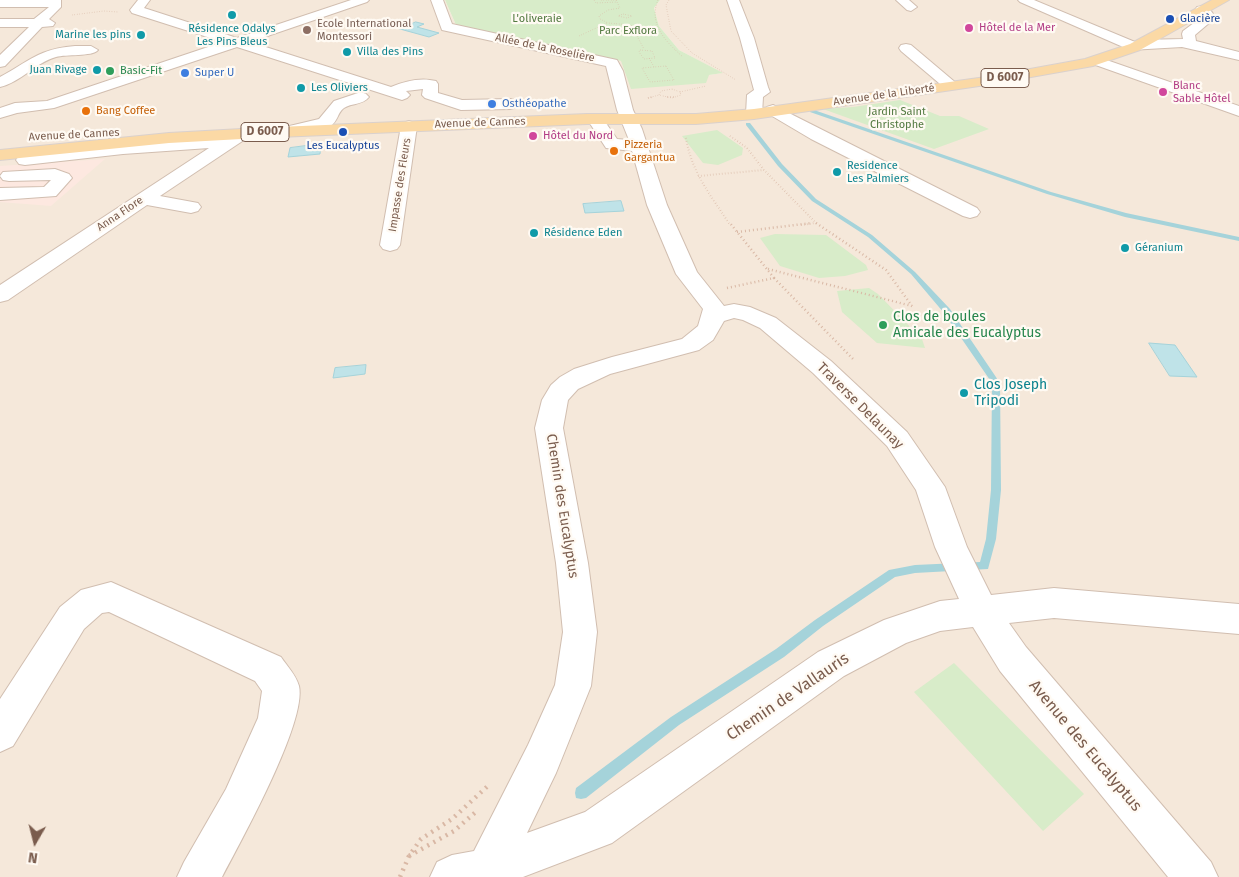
<!DOCTYPE html>
<html>
<head>
<meta charset="utf-8">
<style>
  body { margin:0 }
  #map { position:relative; width:1239px; height:877px; overflow:hidden; background:#fdf6ec; font-family:"Fira Sans",sans-serif }
  canvas { display:block }
  .north { position:absolute; left:10px; top:817px; width:50px; height:50px; -webkit-text-stroke:4px #fffaf3; paint-order:stroke; rotate:188deg; font-size:14px; font-weight:700; line-height:20px; text-align:center; color:#7a5c4d }
  .north::after { content:''; display:block; margin:auto; width:18px; height:22px; background:#7a5c4d; clip-path:polygon(50% 0,100% 100%,50% 72%,0 100%) }
</style>
</head>
<body>
<div id="map">
<canvas width="1239" height="877"></canvas>
<div class="north">N</div>
</div>
<script>
const c = document.querySelector('canvas').getContext('2d');
c.lineJoin = 'round';
function fillPath(path, color) { c.fillStyle = color; c.fill(path, 'evenodd'); }
function strokePath(path, color, width, dash) { c.strokeStyle = color; c.lineWidth = width; c.lineCap = dash ? 'butt' : 'round'; c.setLineDash(dash || []); c.stroke(path); }
function drawText(font, color, halo, rows, align = 'center') {
  c.font = font + ' "Fira Sans",sans-serif'; c.lineWidth = 4.5; c.setLineDash([]); c.textBaseline = 'middle'; c.strokeStyle = halo; c.fillStyle = color; for (const [text, x, y, turn = 0] of rows) {
    c.save(); c.translate(x, y); c.rotate((+turn || 0) * Math.PI / 180); c.textAlign = isNaN(turn) ? turn : align; if (halo) c.strokeText(text, 0, 0); c.fillText(text, 0, 0); c.restore();
  }
}
fillPath(new Path2D(`
  M0,0H445L456,25L621,61L709,75L722,73L679,50L659,26L654,8L660,0H1239V877H0Z`), '#f5e8da');
fillPath(new Path2D(`
  M105,159L51,206L0,202V166Z`), '#fde8e0');
fillPath(new Path2D(`
  M445,0H660L654,8L659,26L679,50L723,73L709,75L706,83L631,89L621,61L456,25Z
  M900,100L940,116H959L989,129L934,149L823,109L853,107Z
  M717,130L743,148L742,155L718,165L703,163L682,136Z
  M775,234L826,235L866,265L868,270L845,276L819,278L780,266L760,238Z
  M869,288L878,294L922,339L925,348L877,343L842,312L837,291Z
  M954,663L1084,794L1043,831L914,692Z`), '#d8ecc9');
const water = new Path2D(`
  M416,22L424,24L417,27L439,33L429,37L400,29Z
  M321,144L320,154L288,157L290,148Z
  M621,201L624,211L585,213L583,204Z
  M1149,343L1175,345L1197,377L1170,376Z
  M366,365L365,374L333,378L335,368Z`);
fillPath(water, '#bfe3e8');
strokePath(water, '#a5d3da', 1);
fillPath(new Path2D(`
  M810,110H814L1051,192L1126,213L1239,237V241L1125,217L1047,194L810,112Z
  M746,123H750L782,164L816,199L872,235L915,272L950,309L1000,383L1001,490L996,539L988,569L915,573L895,577L823,626L784,657L679,725L586,798L581,799L576,798L575,793L576,788L671,717L776,649L815,620L889,570L915,565L980,562L986,539L991,490L992,383L944,313L911,274L868,237L812,201L778,166L746,125Z`), '#a5d3da');
const minor = new Path2D(`
  M0,0H61V7L49,19L55,23L53,26L42,27L5,66L0,67V55L29,27H0V19H34L49,7H0Z
  M138,0H150L144,8L237,38L351,0H369L367,2L250,42L391,87C405,81 421,77 436,81L438,84V93L462,100L511,99L516,101L519,104L516,107L511,109L461,110L425,98L422,95L423,89L406,91L410,95L407,98L402,100L237,47L54,108L17,113L0,118V108L15,103L47,101L223,42L132,13L130,10Z
  M431,0H443L452,24L617,60L623,71L633,110L642,129L667,205L697,272L724,306L734,304L750,307L776,318L831,361L907,432L945,487L967,547L991,595L1054,588L1239,604V634L1054,618L1009,623L1026,647L1211,862L1218,877H1168L1000,671L973,627L940,631L906,643L844,676L612,843L523,877H430L437,862L452,855L474,851L528,745L555,685L563,632L556,563L535,428L542,400L551,385L560,377L574,369L612,357L682,339L698,326L703,309L676,274L647,205L632,151L606,148L587,119L589,116H601L617,139L629,140L617,110L606,66L442,30ZM734,318L743,320L760,328L813,373L887,446L916,490L935,547L959,599L940,601L884,620L818,652L585,812L527,833L556,773L591,686L597,632L588,563L563,428L568,400L578,389L610,374L699,350L713,340L724,321Z
  M727,0H739L754,38L768,87L770,92L763,97L762,114L760,117H748L746,114L747,95L754,90L740,38Z
  M896,0H909L917,7L911,11L907,10Z
  M1018,0H1034L1135,42L1141,40L1183,39L1182,34L1183,31L1202,17L1195,10L1197,7C1206,5 1212,10 1215,18L1195,35L1196,41L1239,52V60L1182,47L1130,50L1020,2Z
  M906,44L911,45L956,83L958,86L956,89H946L901,51L899,48L901,45Z
  M75,46H91L98,50C92,57 66,54 56,57C35,63 21,82 0,87V77C30,61 38,49 75,46Z
  M1095,56L1239,106V116L1090,63L1088,60Z
  M361,92L366,94L369,97C363,105 351,103 344,108C337,113 338,122 330,126C318,132 300,133 287,136L281,134L279,131L281,128L319,119L334,101Z
  M773,105L977,208L980,212L977,216L970,218L963,216L811,139L767,113L765,110L767,107Z
  M409,121L415,123L417,126L400,245L397,249L390,251L383,249L380,245L401,126L403,123Z
  M241,129L247,130L249,134L247,138L160,196L198,203L201,207L198,211L191,213L147,205L8,300L0,302V285L209,148L123,154L25,165L19,164L16,160L19,156L123,144L226,136Z
  M55,169L69,174L72,178L56,196L0,200V188L44,187L51,180L9,181L3,180L0,176L3,172Z
  M111,582L281,657C287,666 296,675 299,686C307,722 241,841 222,877H177L184,862L226,789L258,718L262,691L255,681L109,612L102,613L84,629L13,746L0,752V699L60,607L81,590Z`);
const major = new Path2D(`
  M1212,0H1229L1140,50L1093,66L986,85L754,119L696,124H587L278,137L169,143L0,160V150L169,133L278,127L587,114H696L754,109L986,77L1085,59L1130,44Z`);
strokePath(minor, '#d1beb0', 2);
strokePath(major, '#dad1cd', 2);
strokePath(new Path2D(`
  M594,0L596,3L617,2
  M601,0H617
  M616,0L620,8L608,10L599,16L600,19L608,23L631,25L644,49
  M658,0C648,24 666,42 683,57
  M669,0L666,5L671,31L692,53L736,80
  M623,14L632,16L627,18L618,16Z
  M72,15L104,11L118,12
  M579,36L607,23
  M640,50L652,51L655,58L644,59L639,52Z
  M649,58L654,67
  M666,66L674,80L650,82L642,68Z
  M672,89L680,92L681,95L672,98L659,95L661,91Z
  M680,92L706,86
  M648,98L659,95`), '#d9b8a5', 1, [0.5, 2]);
strokePath(new Path2D(`
  M667,97H675
  M648,98L652,97
  M730,136L747,148L764,170L818,225
  M686,138C692,174 711,195 730,225
  M698,176L764,170
  M801,225L815,223`), '#d9b8a5', 2, [0.5, 2.5]);
strokePath(new Path2D(`
  M816,223L886,270L912,306
  M737,232L812,223
  M768,269L912,306
  M774,278L854,360
  M727,288L774,278L730,223`), '#d9b8a5', 2.5, [1, 3]);
strokePath(new Path2D(`
  M409,856L454,831L478,810
  M400,877L409,856L421,839L452,819L490,784`), '#d9b8a5', 4.5, [2, 5]);
fillPath(minor, '#fff');
fillPath(major, '#fbd9a5');
for (const [x, y, r, color] of [
  [232,15,5,"#0f9aa8"],
  [1170,19,5,"#1a4fb4"],
  [969,28,5,"#d1479c"],
  [307,30,5,"#8d6e63"],
  [141,35,5,"#0f9aa8"],
  [347,52,5,"#0f9aa8"],
  [97,70,5,"#0f9aa8"],
  [110,71,5,"#2e9e5b"],
  [185,73,5,"#3f7fe0"],
  [301,88,5,"#0f9aa8"],
  [1163,92,5,"#d1479c"],
  [492,104,5,"#3f7fe0"],
  [86,111,5,"#e8710a"],
  [343,132,5,"#1a4fb4"],
  [533,136,5,"#d1479c"],
  [614,151,5,"#e8710a"],
  [837,172,5,"#0f9aa8"],
  [534,233,5,"#0f9aa8"],
  [1125,248,5,"#0f9aa8"],
  [883,325,5,"#2e9e5b"],
  [964,393,5,"#0f9aa8"]
]) { const dot = new Path2D(); dot.arc(x, y, r, 0, 2 * Math.PI); c.fillStyle = color; c.fill(dot); strokePath(dot, '#fffaf3', 2); }
drawText('11px', '#537a41', '#fffaf3', [
  ["L'oliveraie",537,19],
  ["Parc Exflora",628,31],
  ["Jardin Saint",897,112],
  ["Christophe",897,125]
]);
drawText('11px', '#164399', '#fffaf3', [
  ["Glacière",1180,19],
  ["Les Eucalyptus",343,146,"center"]
], 'left');
drawText('11px', '#785e54', '#fffaf3', [
  ["Ecole International",317,24],
  ["Montessori",317,37]
], 'left');
drawText('11px', '#b23c85', '#fffaf3', [
  ["Hôtel de la Mer",979,28],
  ["Blanc",1173,86],
  ["Sable Hôtel",1173,99],
  ["Hôtel du Nord",543,136]
], 'left');
drawText('11px', '#0d838f', '#fffaf3', [
  ["Résidence Odalys",232,29,"center"],
  ["Les Pins Bleus",232,42,"center"],
  ["Marine les pins",131,35,"right"],
  ["Villa des Pins",357,52],
  ["Juan Rivage",87,70,"right"],
  ["Les Oliviers",311,88],
  ["Residence",847,166],
  ["Les Palmiers",847,179],
  ["Résidence Eden",544,233],
  ["Géranium",1135,248]
], 'left');
drawText('11px', '#7a5c4d', '#fffaf3', [
  ["Allée de la Roselière",545,48,12],
  ["Avenue de la Liberté",884,95,-8],
  ["Avenue de Cannes",480,123,-2],
  ["Avenue de Cannes",74,135,-3],
  ["Impasse des Fleurs",400,185,-81],
  ["Anna Flore",120,214,-34]
]);
drawText('11px', '#27864d', '#fffaf3', [
  ["Basic-Fit",120,71]
], 'left');
drawText('11px', '#366cbe', '#fffaf3', [
  ["Super U",195,73],
  ["Osthéopathe",502,104]
], 'left');
drawText('11px', '#c56008', '#fffaf3', [
  ["Bang Coffee",96,111],
  ["Pizzeria",624,145],
  ["Gargantua",624,158]
], 'left');
for (const [x, y, w] of [
  [1005,78,48],
  [265,132,48]
]) { const box = new Path2D(); box.roundRect(x - w / 2, y - 9.5, w, 19, 4); c.fillStyle = '#fffaf3'; c.fill(box); strokePath(box, '#7a5c4d', 1); }
drawText('bold 12px', '#7a5c4d', null, [
  ["D 6007",1005,78],
  ["D 6007",265,132]
]);
drawText('14px', '#27864d', '#fffaf3', [
  ["Clos de boules",893,317],
  ["Amicale des Eucalyptus",893,333]
], 'left');
drawText('14px', '#0d838f', '#fffaf3', [
  ["Clos Joseph",974,385],
  ["Tripodi",974,401]
], 'left');
drawText('14px', '#7a5c4d', '#fffaf3', [
  ["Traverse Delaunay",860,406,45],
  ["Chemin des Eucalyptus",562,506,81]
]);
drawText('16px', '#7a5c4d', '#fffaf3', [
  ["Chemin de Vallauris",788,697,-34],
  ["Avenue des Eucalyptus",1085,746,50]
]);
</script>
</body>
</html>
